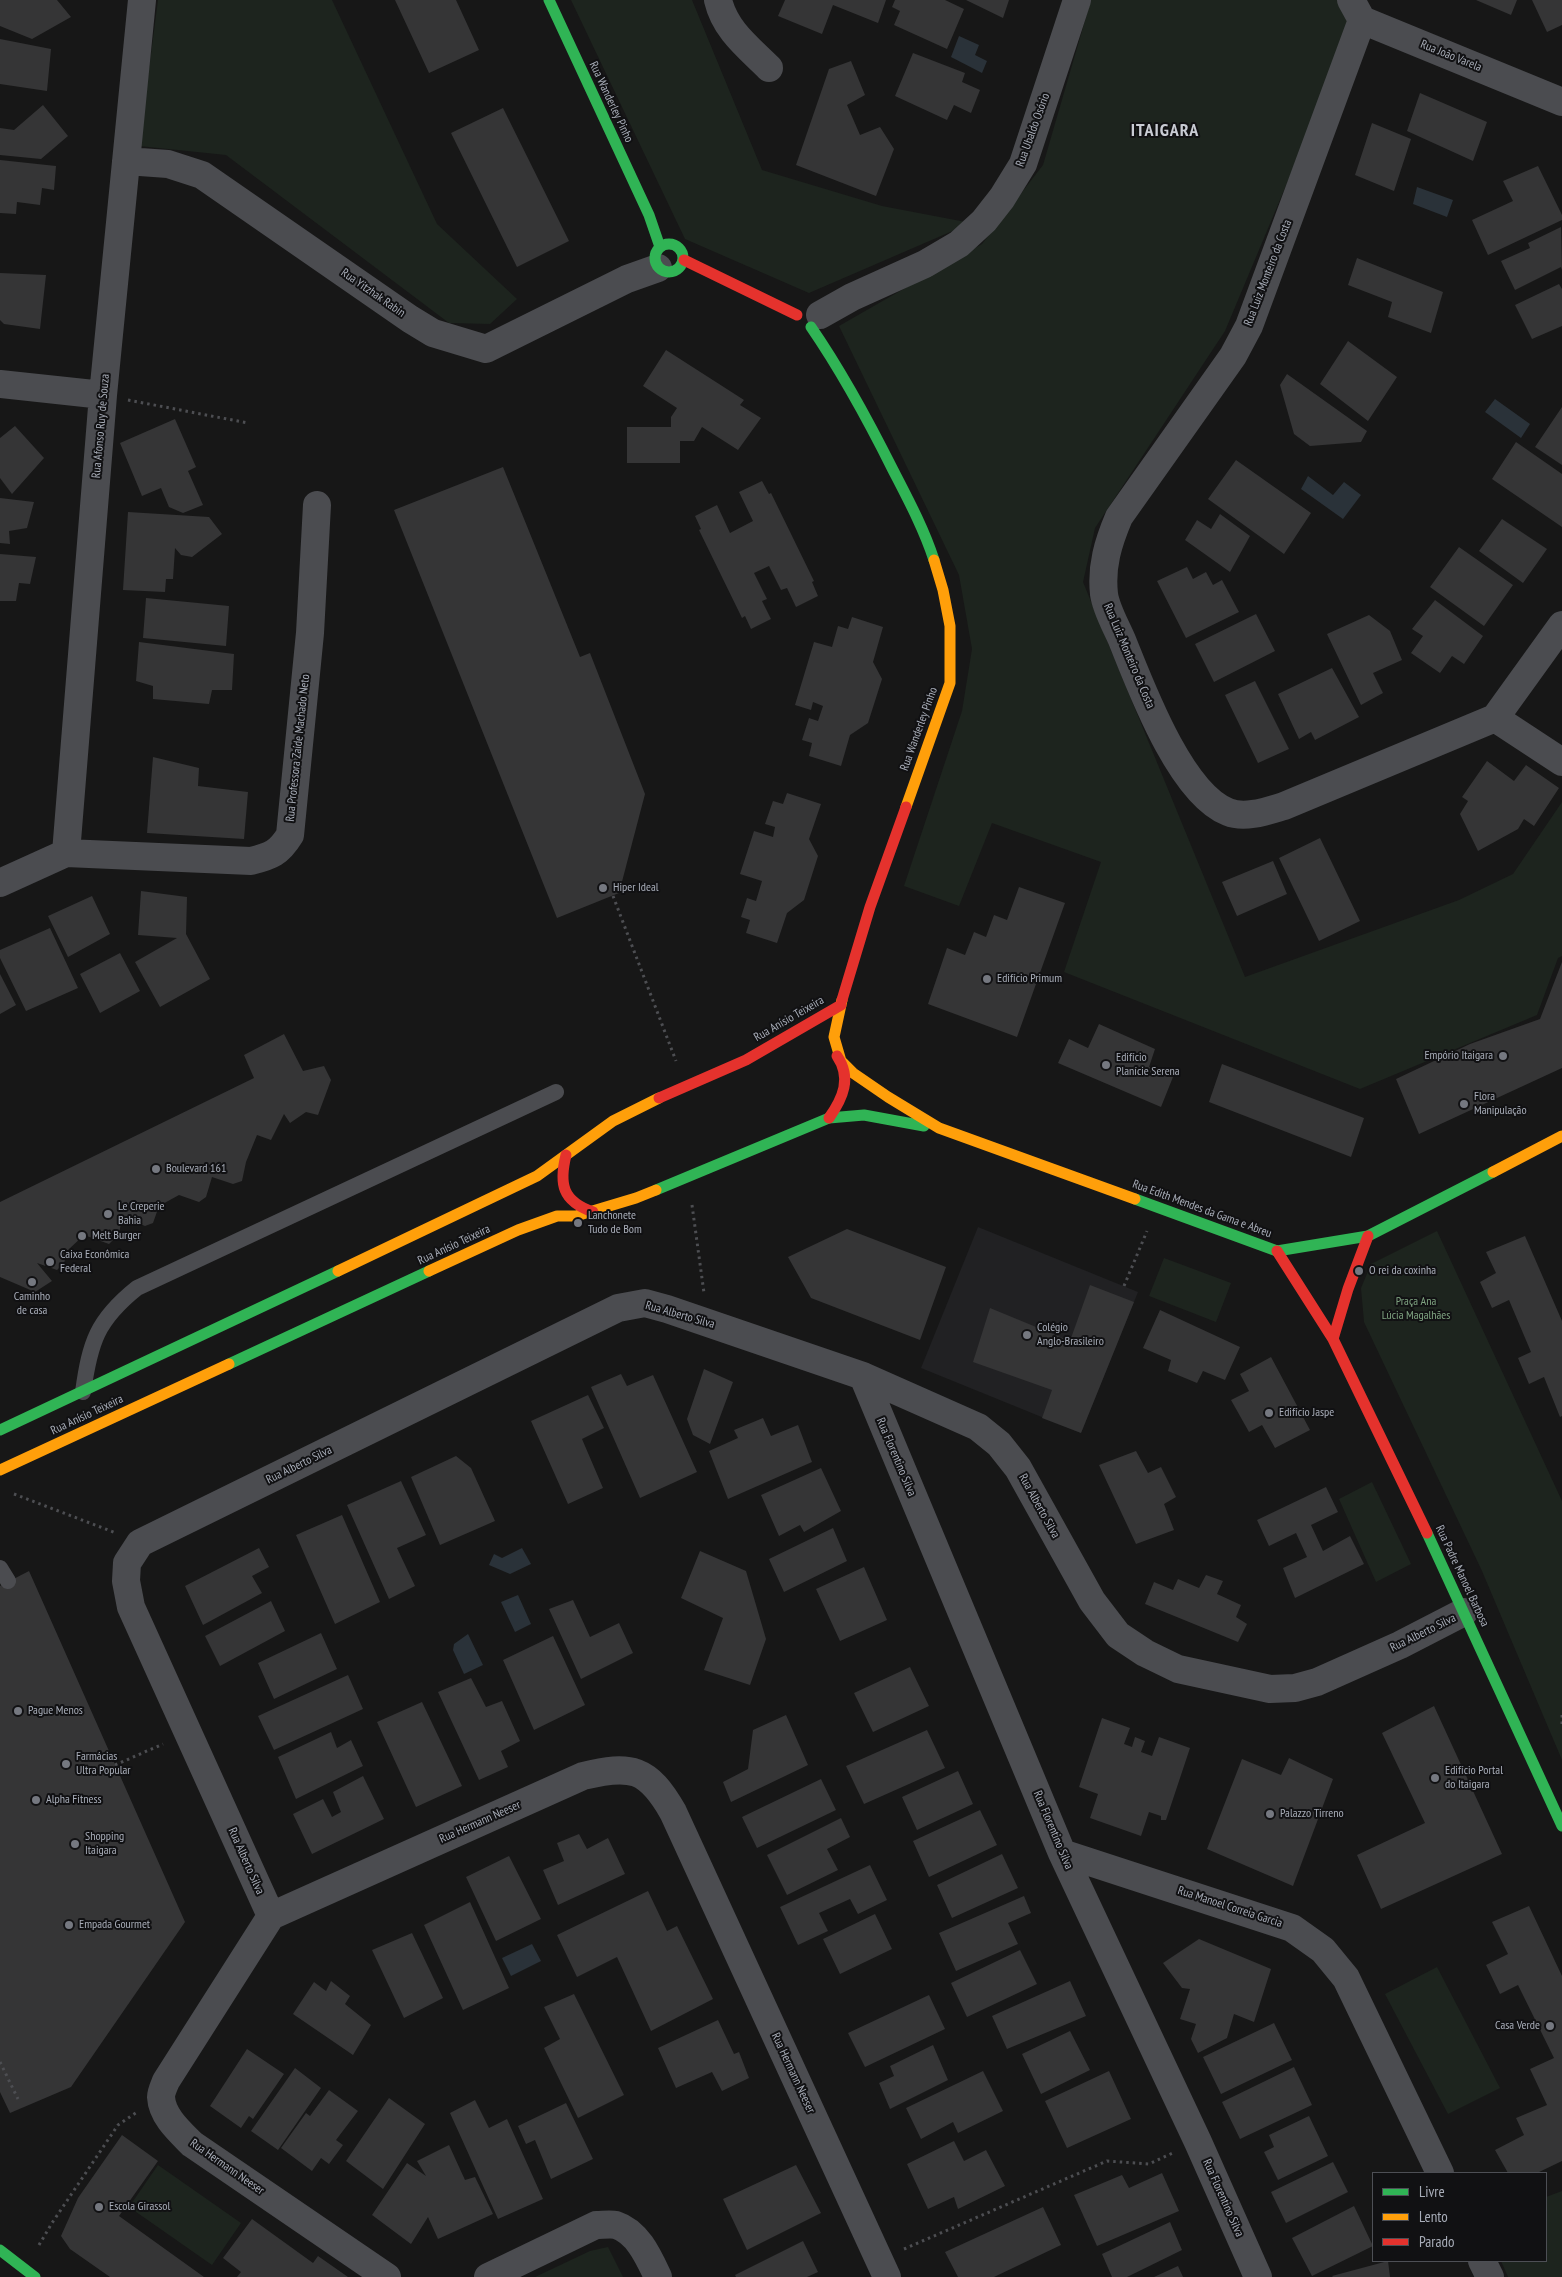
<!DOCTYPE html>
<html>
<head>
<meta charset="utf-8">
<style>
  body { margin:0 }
  #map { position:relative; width:1562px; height:2277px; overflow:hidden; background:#171717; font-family:"PT Sans Narrow",sans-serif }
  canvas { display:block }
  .legend { position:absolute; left:1372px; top:2172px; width:175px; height:90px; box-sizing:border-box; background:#111113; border:1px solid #4d4f55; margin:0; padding:6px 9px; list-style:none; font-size:15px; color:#a8adb8 }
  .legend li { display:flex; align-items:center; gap:10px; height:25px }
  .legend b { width:25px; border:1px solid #4d4f55 }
</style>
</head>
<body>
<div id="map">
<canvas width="1562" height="2277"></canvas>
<ul class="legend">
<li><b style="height:6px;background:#30b455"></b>Livre</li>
<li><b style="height:6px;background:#ff9f0a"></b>Lento</li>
<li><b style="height:6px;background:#e5322d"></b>Parado</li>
</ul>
</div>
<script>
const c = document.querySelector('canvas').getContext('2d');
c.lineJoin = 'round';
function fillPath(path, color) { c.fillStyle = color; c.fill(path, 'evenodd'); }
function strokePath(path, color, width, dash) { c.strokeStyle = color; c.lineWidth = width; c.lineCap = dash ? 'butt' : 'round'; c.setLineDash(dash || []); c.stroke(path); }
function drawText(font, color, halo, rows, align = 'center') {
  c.font = font + ' "PT Sans Narrow",sans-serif'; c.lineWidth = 4; c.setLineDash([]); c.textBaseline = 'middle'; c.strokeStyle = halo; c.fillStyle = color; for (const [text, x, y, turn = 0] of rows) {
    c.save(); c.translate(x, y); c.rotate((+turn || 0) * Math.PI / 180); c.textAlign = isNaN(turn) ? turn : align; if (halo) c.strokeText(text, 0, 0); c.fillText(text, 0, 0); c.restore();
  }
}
fillPath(new Path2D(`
  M978,1227L1138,1292L1081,1433L921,1368Z`), '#212123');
fillPath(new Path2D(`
  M158,0H332L437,224L517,299L490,324L449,323L226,155L139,146Z
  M571,0H692L762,170L882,206L971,223L809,293L685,239Z
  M1091,0H1346L1357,16L1225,331L1095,528L1083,582L1245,977L1459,900L1513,874L1562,802V956L1558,958L1537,1015L1360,1089L1064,972L1101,862L992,823L959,906L904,886L962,711L972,649L959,575L839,326L982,244L1043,165Z
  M1437,1231L1562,1501V1760L1482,1571L1364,1322L1361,1288L1371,1264Z
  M1164,1258L1231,1283L1216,1322L1149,1296Z
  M1372,1482L1411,1564L1376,1582L1339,1499Z
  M1437,1967L1500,2088L1448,2114L1385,1994Z
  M158,2165L241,2223L212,2265L129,2207Z
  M1562,2191V2277H1508L1501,2261H1546V2197Z
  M608,2247L623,2277H535L590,2251Z`), '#1d241e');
fillPath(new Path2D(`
  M959,36L979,45L975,55L987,61L982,73L951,57Z
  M1417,187L1453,200L1447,217L1413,204Z
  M1495,399L1530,424L1521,438L1485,412Z
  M1308,476L1333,495L1344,482L1361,495L1343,519L1301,489Z
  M522,1548L531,1564L510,1574L489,1565L494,1554L502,1558Z
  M518,1595L531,1624L515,1632L501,1602Z
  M468,1634L483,1665L464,1674L453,1650L454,1644Z
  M532,1944L541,1961L511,1976L502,1958Z`), '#2a3239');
fillPath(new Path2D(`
  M0,0H57L71,17L32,39L0,26Z
  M395,0H456L479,50L429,73Z
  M785,0H886L878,23L833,5L822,34L778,16Z
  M895,0H945L964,9L947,49L894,25L900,11L892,7Z
  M966,0H1009L1003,18Z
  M1476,0H1517L1511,15Z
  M1532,0H1562V25L1547,32Z
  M0,39L51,49L47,91L0,84Z
  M913,53L965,73L962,82L980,90L971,113L954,105L947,120L895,96Z
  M851,61L865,95L847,105L860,135L880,127L894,149L876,196L796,165L829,69Z
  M1420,93L1487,122L1473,161L1407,131Z
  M43,105L68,136L41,159L0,155V128L14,130Z
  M503,108L569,241L517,267L451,133Z
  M1372,123L1411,139L1394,191L1355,175Z
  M0,160L56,166L54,190L42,188L40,205L17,202L16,214L0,213Z
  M1538,166L1562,215V220L1488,255L1472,220L1513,201L1503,181Z
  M1561,227L1562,270L1561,267L1515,290L1501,261L1530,248L1528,243Z
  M1357,258L1443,292L1431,333L1388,317L1392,302L1348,285Z
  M0,273L46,275L40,329L4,324L0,320Z
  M1559,284L1562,289V326L1532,339L1515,305Z
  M1348,341L1397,377L1368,421L1320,384Z
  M666,350L744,400L740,405L761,418L738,450L702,427L694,441H680V463H627V427H671V417L677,408L643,386Z
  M1287,374L1367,431L1361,442L1310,446L1294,434L1280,385Z
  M1562,407V465L1535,447Z
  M175,419L196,467L188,471L203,505L183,513L169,507L161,488L142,496L120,443Z
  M15,426L44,458L12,494L0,478V438Z
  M1516,442L1562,474V527L1492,479Z
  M1236,460L1311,513L1284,554L1208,499Z
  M503,467L580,657L590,653L645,794L619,893L557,918L394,510Z
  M762,481L769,494L771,493L814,581L812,582L818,596L796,607L787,588L781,590L769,566L754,573L767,599L762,601L771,619L751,629L745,616L742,618L699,530L701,529L695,516L717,505L730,533L753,521L739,492Z
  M0,498L34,502L27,528L9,531L10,544L0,543Z
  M128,512L209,517L222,534L192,557L181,555L175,548L173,579H166L165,592L123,590Z
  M1220,514L1250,536L1230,572L1185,540L1197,520L1211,529Z
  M1502,519L1547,549L1523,583L1479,551Z
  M1459,547L1513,585L1484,626L1430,587Z
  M0,554L36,557L30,584L19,583L16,601H0Z
  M1187,567L1193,579L1206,572L1213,585L1222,580L1239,612L1186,638L1157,581Z
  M146,598L229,606L226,646L143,638Z
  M1435,600L1483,636L1464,664L1452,656L1440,673L1411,653L1423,636L1412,629Z
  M1256,614L1275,651L1214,682L1195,644Z
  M1369,615L1390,631L1402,660L1373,673L1383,693L1361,705L1327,634Z
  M852,617L883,627L873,662L882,679L868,723L850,735L841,766L809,756L812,743L802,740L809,718L818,721L823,706L813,702L811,710L795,705L814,642L832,647L838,626L848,629Z
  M139,642L234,654L232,690H212L209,704L153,699V686L136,681Z
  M1332,668L1359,717L1315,740L1311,732L1299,739L1278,694Z
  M1255,681L1289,749L1258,763L1225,695Z
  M153,757L199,768L198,786L248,792L244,839L147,833Z
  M1487,761L1514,781L1526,765L1559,788L1534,826L1524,819L1518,829L1478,851L1460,814L1468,801L1462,797Z
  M787,793L821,804L809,839L818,856L804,900L787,913L777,943L746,933L750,920L741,917L747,898L756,901L762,881L740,874L754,831L773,837L775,827L765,824L773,801L783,804Z
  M1320,838L1360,921L1319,941L1279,858Z
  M1273,861L1287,894L1237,916L1222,882Z
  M1019,887L1065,903L1017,1037L928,1004L947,948L965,955L974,932L986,937L994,915L1007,920Z
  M141,891L187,897L186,934L210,979L160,1007L135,962L177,938L138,935Z
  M92,896L110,934L68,957L48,916Z
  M50,928L78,988L26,1011L0,958V950Z
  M120,953L140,991L100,1013L80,974Z
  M1562,962V1068L1419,1134L1396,1079L1470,1044L1540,1019Z
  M0,974L16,1005L0,1014Z
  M1099,1024L1155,1049L1149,1067L1173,1077L1161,1107L1058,1063L1069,1039L1088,1048Z
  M284,1034L303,1071L324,1066L331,1080L318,1115L306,1112L290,1123L284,1114L271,1140L257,1135L246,1162L242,1181L233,1184L212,1177L206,1197L199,1202L179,1195L159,1206L153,1223L145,1226L122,1217L119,1234L109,1244L84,1235L68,1250L64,1263L57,1270L37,1263L52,1281L35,1292L0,1277V1202L254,1078L244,1055Z
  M1222,1064L1364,1118L1351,1157L1209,1102Z
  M847,1229L946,1267L920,1340L811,1298L788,1257Z
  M1525,1236L1562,1321V1416L1560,1417L1544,1377L1529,1384L1518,1358L1531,1352L1509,1300L1492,1308L1480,1282L1496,1273L1486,1252Z
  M1090,1285L1134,1302L1081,1433L1042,1418L1052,1390L973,1362L990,1308L1070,1341Z
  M1160,1310L1240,1347L1225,1380L1203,1371L1197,1383L1168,1371L1171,1360L1143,1348Z
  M1271,1357L1310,1430L1275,1448L1262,1425L1249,1432L1231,1400L1249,1391L1240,1374Z
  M704,1369L733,1382L710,1444L693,1435L687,1419Z
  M621,1374L627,1386L653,1375L697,1472L640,1498L591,1387Z
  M588,1395L604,1428L582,1439L603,1488L568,1504L531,1421Z
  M763,1418L771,1436L798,1425L812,1462L728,1499L709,1451L738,1438L734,1430Z
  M1136,1451L1148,1473L1161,1467L1176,1497L1164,1504L1174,1530L1136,1544L1099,1465Z
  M456,1456L471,1468L495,1521L440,1545L411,1477Z
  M821,1468L841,1511L804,1532L800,1525L779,1536L761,1495Z
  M401,1481L426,1535L397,1548L415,1586L389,1599L347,1505Z
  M1326,1487L1338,1512L1311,1525L1323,1551L1350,1536L1364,1564L1295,1598L1283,1568L1307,1557L1296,1533L1269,1546L1257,1520Z
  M342,1515L380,1602L335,1624L296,1535Z
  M833,1528L847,1561L784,1592L769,1559Z
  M259,1548L269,1567L252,1576L262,1593L203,1625L185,1586Z
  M700,1551L746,1571L766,1639L750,1685L704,1670L723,1618L681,1598Z
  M864,1567L887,1620L840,1641L816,1589Z
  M29,1571L185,1922L71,2087L10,2113L0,2092V1586Z
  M1206,1575L1223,1581L1217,1594L1241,1605L1236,1617L1247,1624L1238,1642L1145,1604L1154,1582L1173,1590L1178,1579L1199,1588Z
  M573,1600L590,1637L619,1623L633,1653L581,1679L549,1609Z
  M271,1601L285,1631L220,1666L205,1636Z
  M321,1633L337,1669L274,1699L258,1663Z
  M553,1636L585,1705L534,1730L503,1660Z
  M910,1667L929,1706L873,1732L854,1693Z
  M348,1675L363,1709L274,1750L258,1716Z
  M471,1678L486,1707L502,1701L520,1741L501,1751L508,1767L479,1780L438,1692Z
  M422,1702L462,1786L416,1807L377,1722Z
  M1434,1706L1502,1854L1381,1909L1357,1855L1425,1823L1382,1733Z
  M786,1715L808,1765L731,1802L723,1782L748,1769L753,1730Z
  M1102,1718L1130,1728L1124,1744L1132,1747L1135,1737L1145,1741L1141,1752L1152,1756L1159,1737L1190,1748L1166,1820H1161V1816L1149,1812L1141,1836L1090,1818L1098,1794L1079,1787Z
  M927,1730L945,1768L864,1804L846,1766Z
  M331,1732L337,1748L351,1740L363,1766L296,1799L278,1757Z
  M1289,1758L1333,1779L1293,1886L1207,1849L1242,1759L1281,1775Z
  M958,1771L973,1804L917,1830L902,1797Z
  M363,1776L384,1819L312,1854L293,1814L323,1799L332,1817L341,1812L333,1792Z
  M821,1779L836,1810L757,1848L742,1817Z
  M980,1810L997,1845L929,1877L913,1841Z
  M841,1818L850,1837L827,1849L838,1870L787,1895L767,1855Z
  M579,1834L587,1849L608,1838L625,1874L558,1905L543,1870L564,1861L557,1843Z
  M1002,1854L1018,1888L952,1918L937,1885Z
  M509,1856L541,1919L496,1941L466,1877Z
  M870,1865L887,1900L858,1914L850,1899L819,1913L828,1931L798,1945L780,1907Z
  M648,1891L667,1931L677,1926L713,1999L651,2031L617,1957L577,1977L557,1935Z
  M1024,1896L1031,1913L1008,1923L1018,1944L956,1971L939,1933Z
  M470,1902L509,1988L463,2010L424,1925Z
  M1529,1906L1562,1976V2161L1537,2173H1508L1495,2150L1524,2135L1516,2118L1547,2105L1530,2069L1554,2058L1518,1985L1500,1994L1486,1965L1508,1954L1492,1922Z
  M875,1914L892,1949L840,1974L823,1939Z
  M412,1933L443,1998L404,2018L372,1950Z
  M1199,1939L1271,1969L1254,2022L1234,2014L1227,2038L1198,2053L1191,2039L1196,2024L1180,2019L1190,1989L1182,1988L1163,1963Z
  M1020,1950L1037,1984L967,2017L951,1983Z
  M331,1981L350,1996L345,2004L371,2025L353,2055L293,2014L314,1982L326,1991Z
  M1070,1981L1086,2016L1007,2049L992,2016Z
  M574,1994L624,2095L578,2118L544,2048L560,2039L544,2007Z
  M929,1995L945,2029L865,2067L848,2033Z
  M718,2020L734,2054L739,2052L749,2078L722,2091L712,2072L676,2088L658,2048Z
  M1274,2023L1292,2060L1221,2094L1203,2057Z
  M1070,2031L1090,2070L1041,2094L1022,2054Z
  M933,2045L948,2080L890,2109L879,2083L894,2076L890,2066Z
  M247,2049L284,2074L253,2119L249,2116L241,2128L210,2106Z
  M1294,2067L1312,2105L1240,2139L1222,2102Z
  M295,2068L321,2088L278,2150L251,2131Z
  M983,2071L1003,2111L958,2133L953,2122L921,2139L906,2108Z
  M1109,2071L1131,2119L1067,2148L1045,2101Z
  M329,2090L358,2111L336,2140L343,2145L329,2164L321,2158L312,2171L281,2148L306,2113L310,2116Z
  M389,2098L425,2124L383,2189L346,2161Z
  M475,2100L489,2128L507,2119L543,2199L498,2219L450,2113Z
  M566,2103L593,2159L551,2179L535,2140L526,2144L518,2126Z
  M1309,2116L1328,2156L1278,2180L1264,2152L1274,2147L1269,2135Z
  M122,2135L158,2161L119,2216L204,2277H110L70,2249L61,2236L78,2198Z
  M954,2141L964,2161L986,2150L1005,2186L958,2209L954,2197L928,2209L907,2164Z
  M449,2145L465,2180L475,2177L493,2214L438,2239L428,2217L411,2244L372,2215L407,2163L426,2176L417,2161Z
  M1333,2162L1348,2192L1286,2223L1271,2192Z
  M796,2165L821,2213L747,2250L723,2199Z
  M1162,2173L1179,2211L1097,2246L1074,2195L1122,2175L1129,2188Z
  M1354,2206L1373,2246L1312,2276L1292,2238Z
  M1043,2207L1061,2245L994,2277H958L945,2252Z
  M252,2219L313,2263L318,2256L348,2277H237L241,2272L223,2258Z
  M1170,2222L1182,2250L1127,2277H1112L1102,2254Z
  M803,2241L818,2272L807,2277H736L735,2275Z
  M1388,2261L1390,2277H1333L1332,2276Z
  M1178,2266L1183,2277H1154Z`), '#353536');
strokePath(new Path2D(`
  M128,400L248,423
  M613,896L676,1061
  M692,1205L704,1293
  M1124,1286L1147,1231
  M14,1494L116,1533
  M1562,1715V1727
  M115,1765L163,1744
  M0,2062L18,2099
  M39,2245L52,2223L118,2125L137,2112
  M904,2249L1107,2161L1149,2164L1175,2152`), '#4d4e52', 3, [2.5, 4]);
strokePath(new Path2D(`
  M83,1392C90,1342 97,1320 137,1288L556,1092
  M0,1568L8,1581`), '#4b4c50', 16);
strokePath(new Path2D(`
  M718,0C725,30 748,47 769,68
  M1351,0L1362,20L1562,102
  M1362,20L1249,326L1233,356L1119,517C1108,543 1101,566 1104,594C1106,609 1116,626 1122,640C1141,687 1180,793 1228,812C1245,819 1267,811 1284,806L1495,718
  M126,161L168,164L202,175L410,319L433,333L486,349L627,279L658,268
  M820,315L852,297L925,264L959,244L984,221L1002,198L1023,164L1077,0
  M0,384L103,395
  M1495,718L1562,625
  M1495,718L1562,762
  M66,853L103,395L142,0
  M0,883L66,853L251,861C271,856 279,853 290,835L310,633L317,505
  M863,1376L1062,1853L1198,2142L1258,2277
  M1062,1853L1292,1928L1323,1950L1346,1978L1440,2173
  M271,1916L131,1607L126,1581L127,1563L140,1543L618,1308L645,1303L667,1309L863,1376L978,1427L999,1444L1018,1468L1092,1601L1118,1635L1145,1653L1178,1669L1270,1689L1295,1688L1317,1682L1400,1645L1464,1612
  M1482,2261L1490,2277
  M387,2277L192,2144C179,2131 162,2116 161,2097C161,2092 164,2086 166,2081L271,1916L583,1776C631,1764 648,1768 673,1812L887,2277
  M488,2277L596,2225C602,2225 611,2224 616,2225C638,2232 649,2258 658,2277`), '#4b4c50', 28);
strokePath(new Path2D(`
  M549,0L649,215L660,247
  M655 258a14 14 0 1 1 28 0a14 14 0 1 1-28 0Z
  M811,327C842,372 868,420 893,470C908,499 924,529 934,560
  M656,1190L829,1118L864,1115L924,1126
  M1135,1199L1277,1251L1368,1236L1493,1172
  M229,1364L429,1271
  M0,1430L338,1271
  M1427,1533L1562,1826
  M0,2250L35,2277`), '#30b455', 11);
strokePath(new Path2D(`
  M906,807L950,683V626L943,590L934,560
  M842,1000L834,1037L841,1061L853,1073L888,1097L939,1128L1135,1199
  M1493,1172L1562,1136
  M338,1271L537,1176L613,1121L659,1098
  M429,1271L518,1230L557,1216H576L636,1198L656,1190
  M0,1470L229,1364`), '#ff9f0a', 11);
strokePath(new Path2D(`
  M684,260L797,315
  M842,1000L870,907L906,807
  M659,1098L746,1060L841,1005
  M829,1118C843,1098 852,1078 837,1056
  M566,1155C559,1184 562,1201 593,1212
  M1277,1251L1333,1339L1427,1533
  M1333,1339L1348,1289L1368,1236`), '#e5322d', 11);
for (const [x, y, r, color] of [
  [603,888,5,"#757880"],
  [987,979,5,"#757880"],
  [1503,1056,5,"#757880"],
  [1106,1065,5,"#757880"],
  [1464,1104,5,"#757880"],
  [156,1169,5,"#757880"],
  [108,1214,5,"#757880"],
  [578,1223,5,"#757880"],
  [82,1236,5,"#757880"],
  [50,1262,5,"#757880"],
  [1359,1271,5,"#757880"],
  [32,1282,5,"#757880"],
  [1027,1335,5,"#757880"],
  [1269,1413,5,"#757880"],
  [18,1711,5,"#757880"],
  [66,1764,5,"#757880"],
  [1435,1778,5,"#757880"],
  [36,1800,5,"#757880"],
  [1270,1814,5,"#757880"],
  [75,1844,5,"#757880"],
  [69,1925,5,"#757880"],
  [1550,2026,5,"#757880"],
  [99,2207,5,"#757880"]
]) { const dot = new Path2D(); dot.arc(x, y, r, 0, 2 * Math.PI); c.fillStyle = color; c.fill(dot); strokePath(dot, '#111113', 2); }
drawText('12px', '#a8adb8', '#111113', [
  ["Rua João Varela",1451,56,22],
  ["Rua Wanderley Pinho",611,102,65],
  ["Rua Ubaldo Osório",1033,130,-70],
  ["Rua Luiz Monteiro da Costa",1268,273,-69],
  ["Rua Yitzhak Rabin",373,293,35],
  ["Rua Afonso Ruy de Souza",101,426,-85],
  ["Rua Luiz Monteiro da Costa",1129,656,67],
  ["Rua Wanderley Pinho",919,729,-70],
  ["Rua Professora Zaíde Machado Neto",298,748,-84],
  ["Rua Anísio Teixeira",789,1019,-30],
  ["Rua Edith Mendes da Gama e Abreu",1202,1209,20],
  ["Rua Anísio Teixeira",454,1245,-25],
  ["Rua Alberto Silva",680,1315,16],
  ["Rua Anísio Teixeira",87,1415,-25],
  ["Rua Florentino Silva",896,1457,67],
  ["Rua Alberto Silva",299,1465,-26],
  ["Rua Alberto Silva",1039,1506,61],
  ["Rua Padre Manoel Barbosa",1462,1576,65],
  ["Rua Alberto Silva",1423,1633,-26],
  ["Rua Hermann Neeser",480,1822,-24],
  ["Rua Florentino Silva",1053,1830,67],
  ["Rua Alberto Silva",246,1861,66],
  ["Rua Manoel Correia Garcia",1230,1907,18],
  ["Rua Hermann Neeser",793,2073,65],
  ["Rua Hermann Neeser",227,2167,35],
  ["Rua Florentino Silva",1223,2198,66]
]);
drawText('12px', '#a8adb8', '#111113', [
  ["Hiper Ideal",613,888],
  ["Edifício Primum",997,979],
  ["Empório Itaigara",1493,1056,"right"],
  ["Edifício",1116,1058],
  ["Planície Serena",1116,1072],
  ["Flora",1474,1097],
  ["Manipulação",1474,1111],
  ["Boulevard 161",166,1169],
  ["Le Creperie",118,1207],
  ["Bahia",118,1221],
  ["Lanchonete",588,1216],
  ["Tudo de Bom",588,1230],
  ["Melt Burger",92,1236],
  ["Caixa Econômica",60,1255],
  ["Federal",60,1269],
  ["O rei da coxinha",1369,1271],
  ["Caminho",32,1297,"center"],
  ["de casa",32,1311,"center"],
  ["Colégio",1037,1328],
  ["Anglo-Brasileiro",1037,1342],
  ["Edifício Jaspe",1279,1413],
  ["Pague Menos",28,1711],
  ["Farmácias",76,1757],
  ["Ultra Popular",76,1771],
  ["Edifício Portal",1445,1771],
  ["do Itaigara",1445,1785],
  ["Alpha Fitness",46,1800],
  ["Palazzo Tirreno",1280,1814],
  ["Shopping",85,1837],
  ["Itaigara",85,1851],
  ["Empada Gourmet",79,1925],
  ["Casa Verde",1540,2026,"right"],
  ["Escola Girassol",109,2207]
], 'left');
drawText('12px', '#7fa381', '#111113', [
  ["Praça Ana",1416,1302],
  ["Lúcia Magalhães",1416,1316]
]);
c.letterSpacing = '1px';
drawText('bold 18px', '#c9ccd4', '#111113', [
  ["ITAIGARA",1165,131]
]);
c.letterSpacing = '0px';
</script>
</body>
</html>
